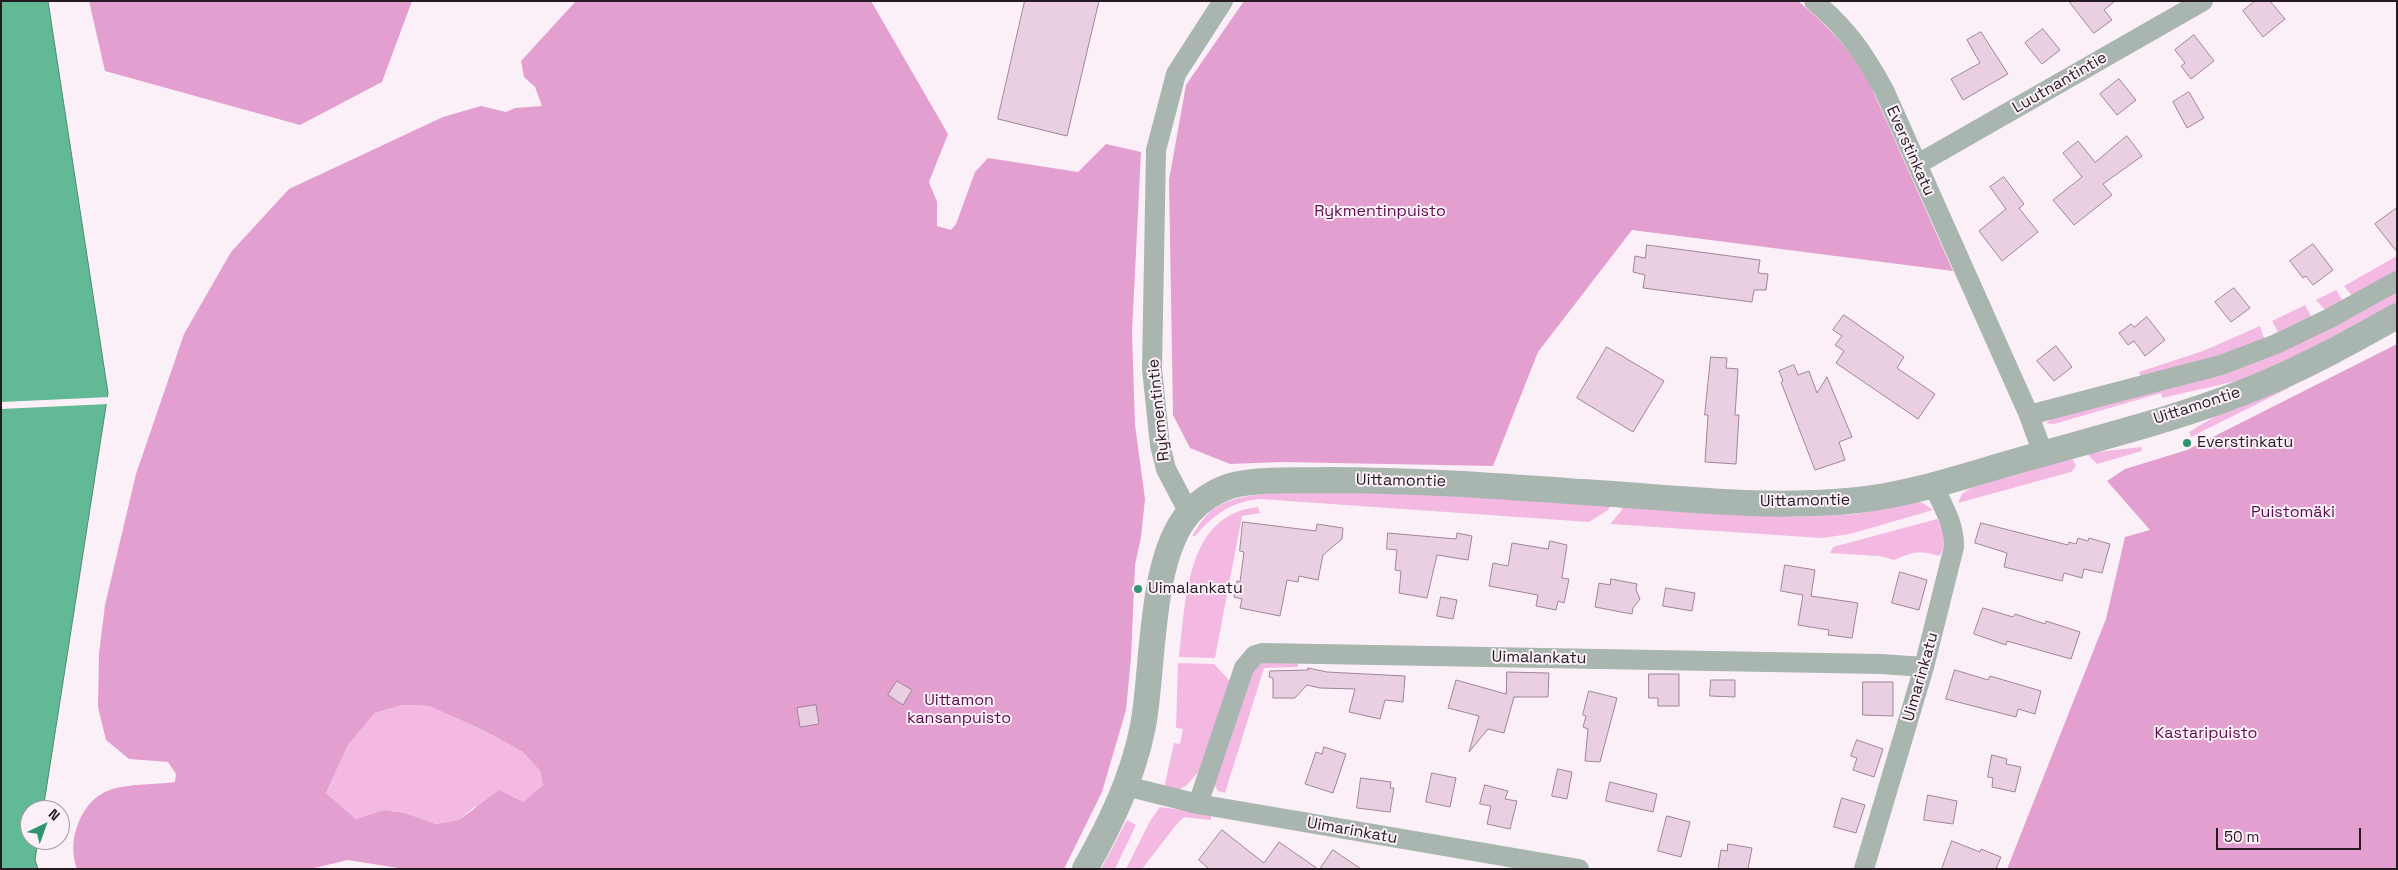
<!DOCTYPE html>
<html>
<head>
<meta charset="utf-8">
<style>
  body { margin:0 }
  #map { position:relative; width:2398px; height:870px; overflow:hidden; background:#fcf0f8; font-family:"Space Grotesk",sans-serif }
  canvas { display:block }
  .frame { position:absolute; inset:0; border:2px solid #251a22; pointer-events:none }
  .north { position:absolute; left:20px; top:800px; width:50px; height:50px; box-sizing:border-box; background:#fcf0f8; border:1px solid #a69aa2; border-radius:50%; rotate:42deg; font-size:14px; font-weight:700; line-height:20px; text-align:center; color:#251a22 }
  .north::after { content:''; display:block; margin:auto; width:18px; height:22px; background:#2f9470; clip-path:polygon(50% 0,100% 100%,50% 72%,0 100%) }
  .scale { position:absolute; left:2216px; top:828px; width:145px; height:22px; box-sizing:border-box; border:2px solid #251a22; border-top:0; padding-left:6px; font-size:15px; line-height:18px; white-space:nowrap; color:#251a22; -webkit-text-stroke:4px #fcf0f8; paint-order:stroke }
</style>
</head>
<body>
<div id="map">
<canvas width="2398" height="870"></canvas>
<div class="frame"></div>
<div class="north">N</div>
<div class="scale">50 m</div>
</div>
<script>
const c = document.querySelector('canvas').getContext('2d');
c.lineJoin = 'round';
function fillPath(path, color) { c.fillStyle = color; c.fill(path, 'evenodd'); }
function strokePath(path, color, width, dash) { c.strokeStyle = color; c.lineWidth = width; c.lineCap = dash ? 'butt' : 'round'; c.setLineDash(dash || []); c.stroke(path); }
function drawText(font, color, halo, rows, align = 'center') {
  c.font = font + ' "Space Grotesk",sans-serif'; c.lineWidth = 4; c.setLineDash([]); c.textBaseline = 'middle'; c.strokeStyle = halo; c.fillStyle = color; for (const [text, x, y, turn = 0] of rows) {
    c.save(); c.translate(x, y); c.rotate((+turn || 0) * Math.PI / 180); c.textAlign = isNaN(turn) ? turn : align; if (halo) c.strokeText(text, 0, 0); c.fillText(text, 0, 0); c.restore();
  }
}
fillPath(new Path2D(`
  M2397,256V274L2353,297L2344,286Z
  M2397,285L2396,303L2300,354L2241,380L2162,398L2161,393L2054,424L2046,423L2055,416L2155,389Z
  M2336,290L2343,301L2326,311L2316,300Z
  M2305,305L2311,316L2278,332L2272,321Z
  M2260,326L2264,338L2260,343L2142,379L2139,372L2203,351Z
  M2288,384L2289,388L2191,437L2189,432L2217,415Z
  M2141,447L2142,451L2097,464L2089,456V453Z
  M2072,458L2076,466L2071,472L1958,503L1962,494L1971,488Z
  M1375,491L1611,505L1608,510L1589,522L1260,499C1230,502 1214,515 1195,536H1192C1199,525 1205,514 1217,507C1248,486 1336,492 1375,491Z
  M1919,502L1923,503L1933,510L1850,534L1822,538L1610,524L1622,510V505L1796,517L1855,514Z
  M1258,507L1260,513L1242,516L1215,658L1179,657C1186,602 1185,514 1258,507Z
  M1937,519C1944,527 1948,548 1939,556C1920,550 1912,552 1894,560L1880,556L1830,553L1833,547Z
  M1178,663L1214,664L1230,681L1199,771L1187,785L1176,791L1164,788L1174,743L1180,744L1183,729L1176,728Z
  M1261,663H1298V667L1264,668L1225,793L1218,791L1215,786L1216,778L1249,678Z
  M402,705L429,706L483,730L523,752L540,771L543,785L523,802L474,807L459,820L436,824L405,813L384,810L356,819L326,793L348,745L375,713Z
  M1160,807L1211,814V820L1184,817L1176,825L1142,869H1126L1150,821Z
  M1127,820L1136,825L1115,869H1101Z`), '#f3b9e2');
fillPath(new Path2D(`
  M89,1H412L382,82L300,125L105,71Z
  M576,1H871L948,134L929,182L937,202V226L951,230L956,224L975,172L988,158L1078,172L1106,144L1141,152L1132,332L1135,425L1145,499L1141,537L1135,565L1131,658L1126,710L1102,792L1064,869H404L348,860L310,869H77C72,857 72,838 77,827C95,777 132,788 175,782L176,774L168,762L129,759L106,740L98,707L99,654L105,605L136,474L184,334L231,252L289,189L443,117L481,106L506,112L515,108L542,106L535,87L524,77L521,61ZM402,705L429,706L483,730L523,752L540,771L543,785L523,802L499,790L459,820L436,824L405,813L384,810L356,819L326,793L348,745L375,713Z
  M1244,1H1798C1827,25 1851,50 1869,82L1953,271L1632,230L1538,352L1493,466L1282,462L1230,464L1190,448L1173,415L1169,180L1186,85Z
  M2397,344V869H2007L2106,619L2125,537L2150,530L2107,481L2125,469L2187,450Z`), '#e29fcf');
const water = new Path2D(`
  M1,1H48L108,393L43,810H30V840H38L35,860L38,869H1Z`);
fillPath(water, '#62b995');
strokePath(water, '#508972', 1);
fillPath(new Path2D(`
  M110,397L109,404L1,409V402Z`), '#fcf0f8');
const building = new Path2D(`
  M1025,1H1099L1067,136L998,119Z
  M2069,1H2115L2104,10L2112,20L2094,33Z
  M2255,1H2270L2285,19L2263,37L2243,11Z
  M2043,29L2060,50L2042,64L2025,43Z
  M1981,32L2008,74L1963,100L1951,79L1980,63L1967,40Z
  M2194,35L2214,61L2191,79L2181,66L2185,63L2175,50Z
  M2119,79L2136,100L2117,115L2100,94Z
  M2189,92L2204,118L2187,128L2173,102Z
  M2127,136L2142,156L2103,184L2112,195L2074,225L2053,200L2082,177L2063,153L2078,141L2095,162Z
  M2004,177L2024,204L2019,208L2038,232L2002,261L1979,231L2006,209L1990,187Z
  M2397,208V252L2375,224Z
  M2313,244L2333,270L2313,285L2306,276L2303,278L2290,261Z
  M1647,245L1760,260L1758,273L1768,274L1766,290H1754L1752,302L1643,288L1645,275L1633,272L1635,256L1645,258Z
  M2234,288L2250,308L2231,322L2215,302Z
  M1844,315L1904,357L1897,368L1935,394L1918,419L1836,363L1844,351L1835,345L1842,336L1833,330Z
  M2147,317L2165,340L2145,356L2134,341L2128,345L2119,333L2131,324L2134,327Z
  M2056,346L2072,367L2054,381L2037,361Z
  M1607,347L1664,381L1633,432L1577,398Z
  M1711,357L1727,358L1726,368L1738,369L1735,415H1739L1736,464L1705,462L1708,415H1705Z
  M1794,365L1798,375L1809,371L1817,393L1827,377L1852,437L1839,442L1845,460L1815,470L1781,382L1783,381L1779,371Z
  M1243,522L1316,531L1317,524L1343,528L1342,539L1323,555L1318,580L1299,576L1298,582L1287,580L1280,616L1240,608L1242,599L1234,597L1237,581L1240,582L1244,552L1240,551Z
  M1981,523L2068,545L2069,542L2076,544L2078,538L2088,541L2089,538L2110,544L2102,573L2084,569L2082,578L2064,573L2062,581L2004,567L2007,553L1975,543Z
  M1388,533L1456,539L1457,533L1472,536L1468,560L1437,555L1427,598L1399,593L1401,571L1395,570L1397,550L1387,549Z
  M1550,541L1567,545L1562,578L1569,579L1564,603L1558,601L1556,610L1536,606L1538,595L1489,586L1493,563L1508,566L1512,543L1548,549Z
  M1785,565L1815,570L1811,596L1858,603L1852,638L1828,635L1829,630L1798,625L1803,595L1781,591Z
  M1900,572L1927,580L1919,610L1892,603Z
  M1611,579L1637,584L1636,590L1640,599L1633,608L1632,614L1595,607L1599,583L1610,585Z
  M1666,588L1695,593L1692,611L1663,606Z
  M1441,597L1457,600L1453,619L1437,616Z
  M1983,608L2013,617L2015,614L2045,624L2046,621L2080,632L2071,659L2007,641L2006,645L1974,634Z
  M1308,668L1327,672L1405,676L1403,702L1385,700L1380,719L1349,712L1355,689L1320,688L1307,685L1295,698H1273V678L1269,677L1270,671L1308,670Z
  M1955,670L1988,680L1990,676L2041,691L2035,714L2018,709L2016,717L1946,699Z
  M1507,672L1549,673L1548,697H1514L1504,733L1488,729L1469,752L1479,716L1448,708L1456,680L1506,694Z
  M1649,674H1679V706H1658V698H1649Z
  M1711,680H1735V697L1710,696Z
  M897,681L912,690L903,705L888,695Z
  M1863,682H1893V716L1863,715Z
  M1589,691L1617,698L1600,762L1585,761L1588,729L1583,727L1586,716L1583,715Z
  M816,705L819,724L800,727L797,708Z
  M1857,740L1883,749L1874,777L1853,770L1857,758L1851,756Z
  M1324,747L1346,754L1333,793L1305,784L1316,752L1322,754Z
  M1992,755L2007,759L2006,764L2021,767L2015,792L1992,787L1993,778L1988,777Z
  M1558,769L1572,772L1567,799L1552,796Z
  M1432,773L1456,778L1450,807L1426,802Z
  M1361,778L1391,782L1390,788H1394L1390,812L1357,808Z
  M1610,782L1657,794L1653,812L1606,801Z
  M1485,785L1508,791L1505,799L1517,801L1510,829L1487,824L1491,806L1480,804Z
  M1928,795L1957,801L1953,824L1924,820Z
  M1842,798L1865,805L1856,833L1834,827Z
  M1667,816L1690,822L1681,857L1658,851Z
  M1222,830L1264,863L1279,842L1318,869H1209L1199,860Z
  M1952,841L1980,852L1981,849L2001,857L1996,869H1942Z
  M1728,844L1752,848L1748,869H1718L1721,850L1727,851Z
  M1333,850L1361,869H1320Z`);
fillPath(building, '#eacee1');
strokePath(building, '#9f8597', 1);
strokePath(new Path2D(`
  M1814,1C1848,30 1863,52 1884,90L2029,415L2043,454
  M1918,164L2203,1
  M2029,415L2221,365L2276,344L2330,318L2397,281
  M1189,513L1166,469L1160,445L1152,369L1156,150L1176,74L1223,1
  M1126,786L1198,804L1579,869
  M1198,804L1244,668L1255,655L1262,653L1881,664L1924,667
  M1864,869L1924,667L1954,547C1955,525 1942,504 1933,485`), '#a8b6af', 20);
strokePath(new Path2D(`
  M1085,869C1111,823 1133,777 1143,726C1154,667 1149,558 1189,513C1200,501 1215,491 1230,486C1261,478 1296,481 1328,480C1413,480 1496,486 1581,492C1672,497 1766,510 1858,500C1914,494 1970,474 2024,459C2105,436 2189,416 2266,383C2311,364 2354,340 2397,316`), '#a8b6af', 26);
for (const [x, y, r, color] of [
  [2187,443,5,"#2f9470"],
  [1138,589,5,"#2f9470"]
]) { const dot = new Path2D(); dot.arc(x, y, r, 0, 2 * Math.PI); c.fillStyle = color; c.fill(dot); strokePath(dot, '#fcf0f8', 2); }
drawText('16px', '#251a22', '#fcf0f8', [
  ["Luutnantintie",2060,83,-30],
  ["Everstinkatu",1910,151,66],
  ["Uittamontie",2197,406,-18],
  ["Rykmentintie",1159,410,-96],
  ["Uittamontie",1401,481,1],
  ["Uittamontie",1805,501,-1],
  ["Uimalankatu",1539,658,1],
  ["Uimarinkatu",1921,677,-74],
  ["Uimarinkatu",1352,831,10]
]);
drawText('16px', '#5b0d4c', '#fcf0f8', [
  ["Rykmentinpuisto",1380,212],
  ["Puistomäki",2293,513],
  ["Uittamon",959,701],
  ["kansanpuisto",959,719],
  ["Kastaripuisto",2206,734]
]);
drawText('16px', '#251a22', '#fcf0f8', [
  ["Everstinkatu",2197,443],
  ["Uimalankatu",1148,589]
], 'left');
</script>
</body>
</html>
